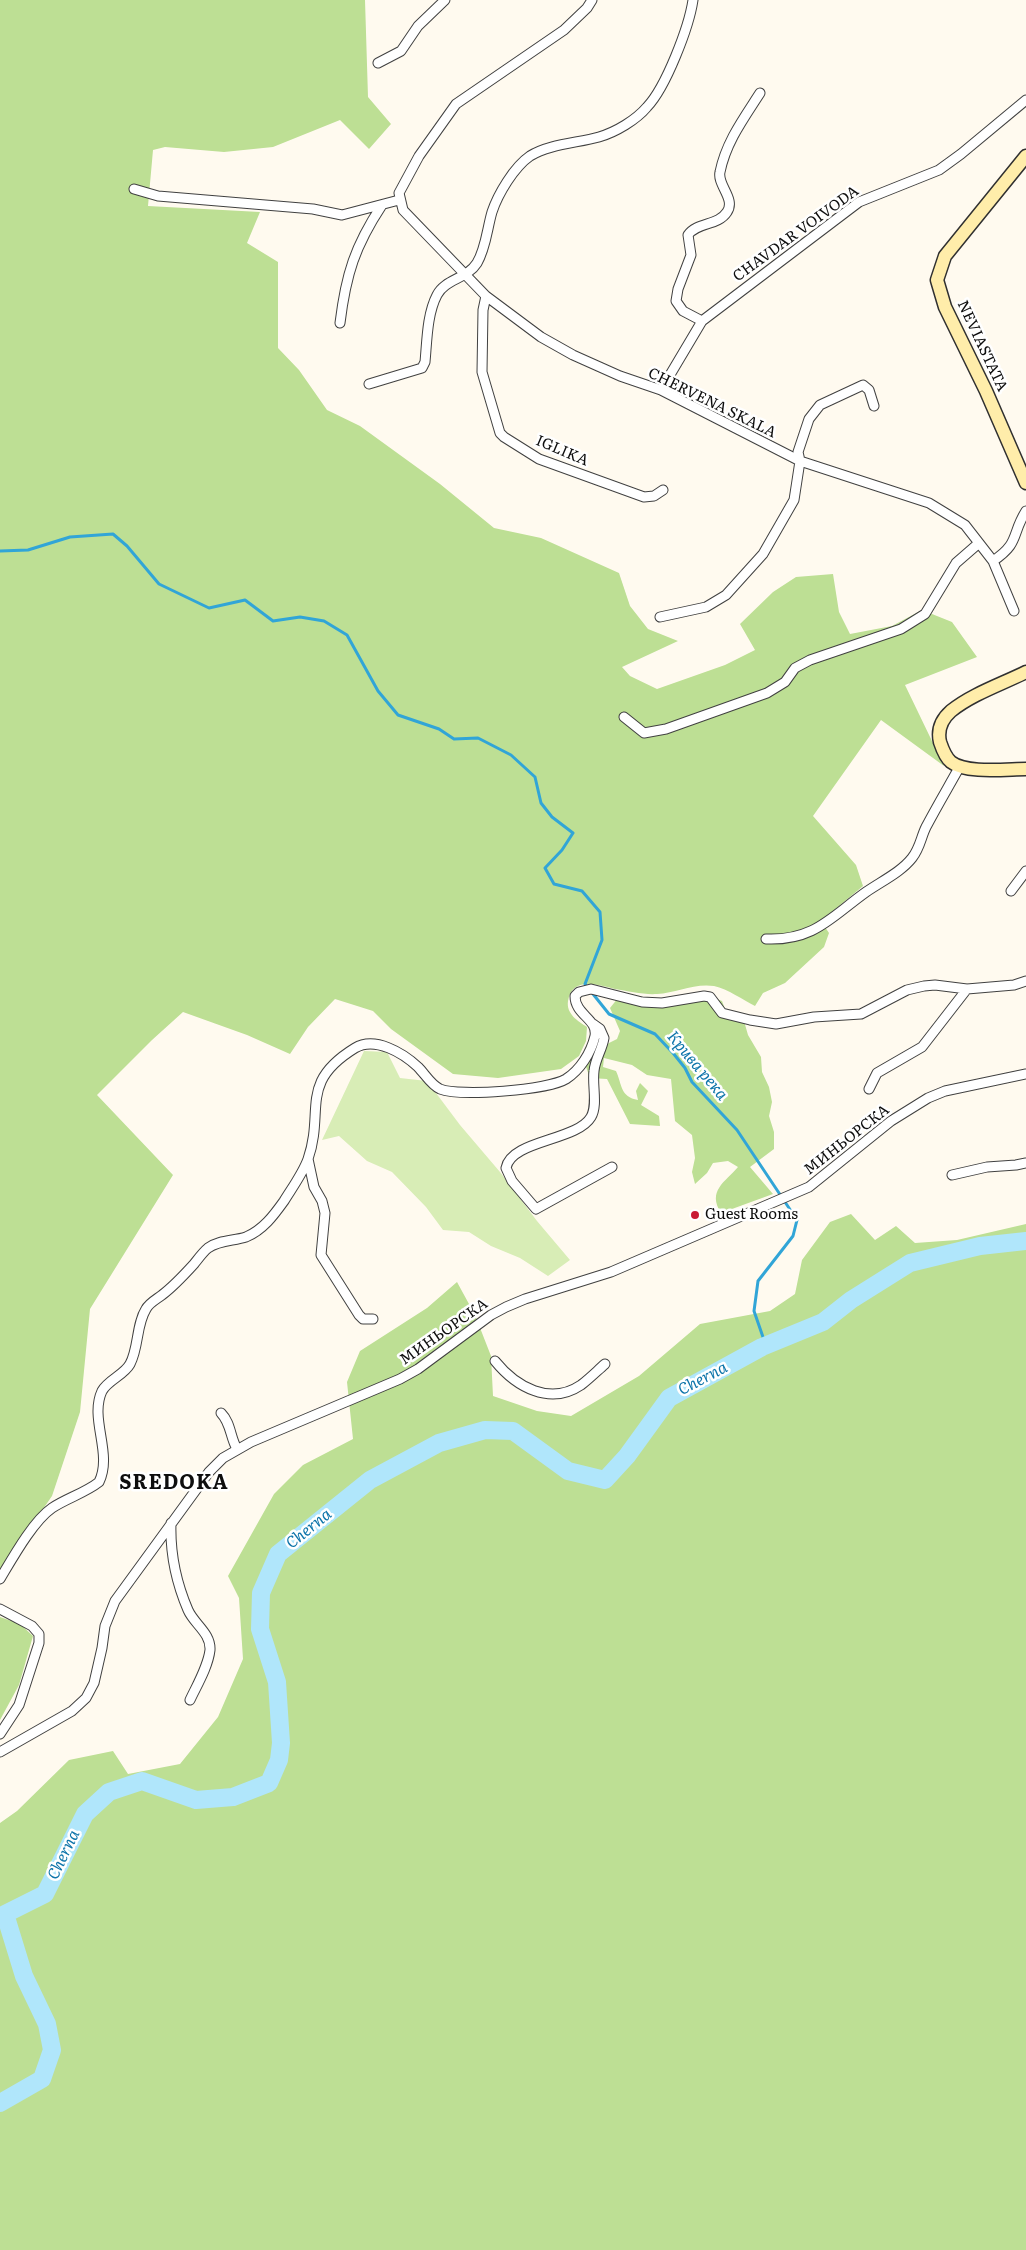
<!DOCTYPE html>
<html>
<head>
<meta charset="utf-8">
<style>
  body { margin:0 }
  canvas { display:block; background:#fffaef }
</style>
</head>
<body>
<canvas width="1026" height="2250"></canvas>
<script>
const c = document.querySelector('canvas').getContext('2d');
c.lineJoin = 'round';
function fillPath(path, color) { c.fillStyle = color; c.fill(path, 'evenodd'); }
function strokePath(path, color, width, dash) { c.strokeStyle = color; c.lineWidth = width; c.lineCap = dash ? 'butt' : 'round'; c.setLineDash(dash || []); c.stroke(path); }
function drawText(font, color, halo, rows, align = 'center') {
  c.font = font + ' Literata,serif'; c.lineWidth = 5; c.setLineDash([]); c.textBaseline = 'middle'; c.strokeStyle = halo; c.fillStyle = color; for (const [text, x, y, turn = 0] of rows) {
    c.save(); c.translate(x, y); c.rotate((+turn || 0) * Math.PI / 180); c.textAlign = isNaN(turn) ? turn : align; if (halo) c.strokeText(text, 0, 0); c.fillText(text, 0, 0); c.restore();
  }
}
fillPath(new Path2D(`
  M364,1051L387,1052L400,1078L427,1081L460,1125L500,1172L537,1221L570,1260L548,1276L520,1258L491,1246L469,1232L443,1230L426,1207L392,1172L367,1161L339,1136L322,1140Z`), '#d8edb6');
fillPath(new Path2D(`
  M0,0H365L368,97L391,124L369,149L340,120L273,147L224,152L165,147L153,150L148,206L260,212L247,243L278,262V348L299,370L327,410L360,426L440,484L494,528L541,538L619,573L630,606L648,629L678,641L622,667L630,676L657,689L725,665L755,650L740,624L773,592L796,577L833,574L839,612L850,634L892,626L922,610L952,622L977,657L905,685L944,766L881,720L813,816L856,865L863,886L821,921L829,933L824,947L785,983L763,993L755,1006C743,1000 728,989 714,986C694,983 676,993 657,994C644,995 628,991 615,989C598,985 572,976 568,1001C566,1014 578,1021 587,1027L586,1041L579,1056L561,1069L498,1078L453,1074L391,1029L373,1011L335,999L308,1027L290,1054L247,1035L183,1012L152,1040L97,1095L173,1175L90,1309L80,1412L52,1496L3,1567L0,1568Z
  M712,997L722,1001L725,1009L742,1014L748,1035L761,1057L762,1072L769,1087L772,1102L769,1116L774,1132V1149L750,1167L773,1194L721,1213C707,1191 725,1182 738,1167L728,1161L713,1163L707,1173L695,1184L692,1172L695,1158L692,1135L675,1121L671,1079L647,1075L632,1065L604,1058L603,1067L616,1071C622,1084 620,1097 638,1100L636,1091L640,1083L648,1091L641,1105L659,1116L660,1126L630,1124L607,1079L590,1078L585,1064L609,1043L617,1039L620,1031L610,1008L618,998L638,1001Z
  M851,1214L875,1240L896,1226L915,1243L957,1240L1026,1224V2250H0V1823L17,1811L69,1760L113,1751L128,1774L180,1764L218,1717L243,1659L239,1598L228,1576L274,1494L303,1465L353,1439L347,1382L360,1351L427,1308L457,1282L475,1315L491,1356L493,1396L537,1411L571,1416L639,1376L700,1324L770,1311L795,1294L802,1260L830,1222Z
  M0,1617L20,1624L33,1636L19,1685L0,1720Z`), '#bddf94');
strokePath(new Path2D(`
  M0,551L28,550L70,537L113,534L127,546L159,584L209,608L245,600L273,621L300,617L324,621L347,635L378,691L398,715L439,729L454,739L478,738L511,755L535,777L541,803L552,817L573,833L562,850L545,868L554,884L582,891L600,912L602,940L585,984L609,1014L655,1034L673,1053L685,1068L692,1082L737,1130L797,1220L793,1236L758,1281L754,1311L764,1340L762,1347`), '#31a5d7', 3);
strokePath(new Path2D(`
  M0,2103L42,2079L52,2050L47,2024L24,1976L5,1914L45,1894L85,1814L109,1792L142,1781L196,1800L233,1797L269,1783L279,1760L281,1743L277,1682L260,1629L261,1593L278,1554L370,1480L439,1443L485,1430L513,1431L568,1471L605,1480L627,1456L669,1398L762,1347L823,1322L851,1300L910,1263L980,1246L1026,1241`), '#b0e6fb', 18);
const street = new Path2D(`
  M592,0L587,8L564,30L456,104L419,156L399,193L403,210L486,296L541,337L573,355L620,376L661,390L800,461L929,503L965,525L993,561L1014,611
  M378,63L401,51L418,26L445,0
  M134,189L158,196L313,209L342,215L399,200
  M486,296L483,310L482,372L500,433L504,437L539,459L644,497L654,496L663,490
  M702,321L683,311L676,301L678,289L691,255L688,235C697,222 718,226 727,212C736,199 717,185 720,172C726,142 744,118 760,93
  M340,323C346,274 355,246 382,205
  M369,384L422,368L425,362C427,341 427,314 437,295C445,279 467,279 477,263C486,248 487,229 492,212C498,194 514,167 530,156C549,144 578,143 599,137C616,132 636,120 647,107C666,87 689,27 693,0
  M661,390L702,321L859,202L939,170L961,154L1026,100
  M993,561C1020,543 1011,535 1026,511
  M660,617L706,607L726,595L763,554L794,500L800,461L798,452L809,419L820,405L863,385L869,390L874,406
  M624,717L644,733L666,729L767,693L785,682L795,668L810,660L901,629L925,614L956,563L979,543
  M1011,891L1026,871
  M766,939C814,941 831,917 866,892C882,881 901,872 912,858C920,848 921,837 926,827C937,806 949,786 960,766
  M593,1024L600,1029L604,1038C602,1050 595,1059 594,1071C592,1085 598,1105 591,1117C577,1141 511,1140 506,1168L512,1181L536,1209L612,1167
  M869,1089L877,1073L922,1047L967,989
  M308,1159L314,1187L322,1201L325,1213L321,1255L359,1315L363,1319H373
  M952,1175L987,1167L1016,1165L1026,1163
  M495,1361C516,1387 550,1406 581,1385C589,1379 597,1371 605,1364
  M221,1413C231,1423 230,1437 237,1449
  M171,1523C170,1553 176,1582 188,1610C194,1624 211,1633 210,1650C208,1667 197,1685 190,1700
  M0,1579C12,1559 33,1521 52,1508C67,1498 85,1493 99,1482C113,1453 89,1419 102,1391C108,1380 124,1375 130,1364C139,1347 136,1325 146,1309C149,1303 157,1299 162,1295C174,1286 184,1275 194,1264C198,1259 203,1252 208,1248C219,1240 234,1241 246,1237C263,1230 274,1215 284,1201C292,1188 303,1173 308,1159C325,1110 298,1083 355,1048C375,1036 403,1053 418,1067C425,1074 431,1085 440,1089C460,1097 548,1090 566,1079C580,1070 591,1053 595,1036C598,1019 575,1015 575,996L579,992L591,989L642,1002L662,1003L704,996L710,997L722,1013L750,1020L776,1024L814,1017L861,1014L907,990L924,986L935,985L967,989L1014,985L1026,981
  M0,1609L32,1626L39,1634V1643L19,1705L0,1734
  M0,1752L72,1711L86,1698L94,1683L102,1648L105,1626L115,1601L209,1472L223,1458L251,1442L400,1379L418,1369L491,1315L506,1307L525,1299L611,1272L809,1187L891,1121L928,1098L945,1091L1026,1074`);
const secondary = new Path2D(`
  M1026,156L945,256L937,280L945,307L986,391L1026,483
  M1026,672C1002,684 972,694 951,711C942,719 937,729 940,742C942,748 945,757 951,762C966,774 1007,769 1026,769`);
strokePath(street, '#414141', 11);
strokePath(secondary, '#303030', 15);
strokePath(street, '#fff', 9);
strokePath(secondary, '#ffedaa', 12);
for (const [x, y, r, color] of [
  [695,1215,5,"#c91b35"]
]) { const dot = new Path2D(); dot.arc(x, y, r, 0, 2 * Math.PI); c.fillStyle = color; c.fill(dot); strokePath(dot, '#fff', 2); }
drawText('15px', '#0e0e0e', '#fff', [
  ["CHAVDAR VOIVODA",796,234,-36],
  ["NEVIASTATA",982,346,65],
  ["CHERVENA SKALA",712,403,26],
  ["IGLIKA",562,451,23],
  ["МИНЬОРСКА",847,1140,-38],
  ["МИНЬОРСКА",444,1332,-35]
]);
drawText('15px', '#0e0e0e', '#fff', [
  ["Guest Rooms",705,1215]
], 'left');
drawText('italic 16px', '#0e75aa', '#fff', [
  ["Крива река",697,1066,50],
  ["Cherna",703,1379,-28],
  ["Cherna",309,1529,-39],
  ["Cherna",64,1855,-64]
]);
c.letterSpacing = '1px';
drawText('bold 20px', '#0e0e0e', '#fff', [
  ["SREDOKA",174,1483]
]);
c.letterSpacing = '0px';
</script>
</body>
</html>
